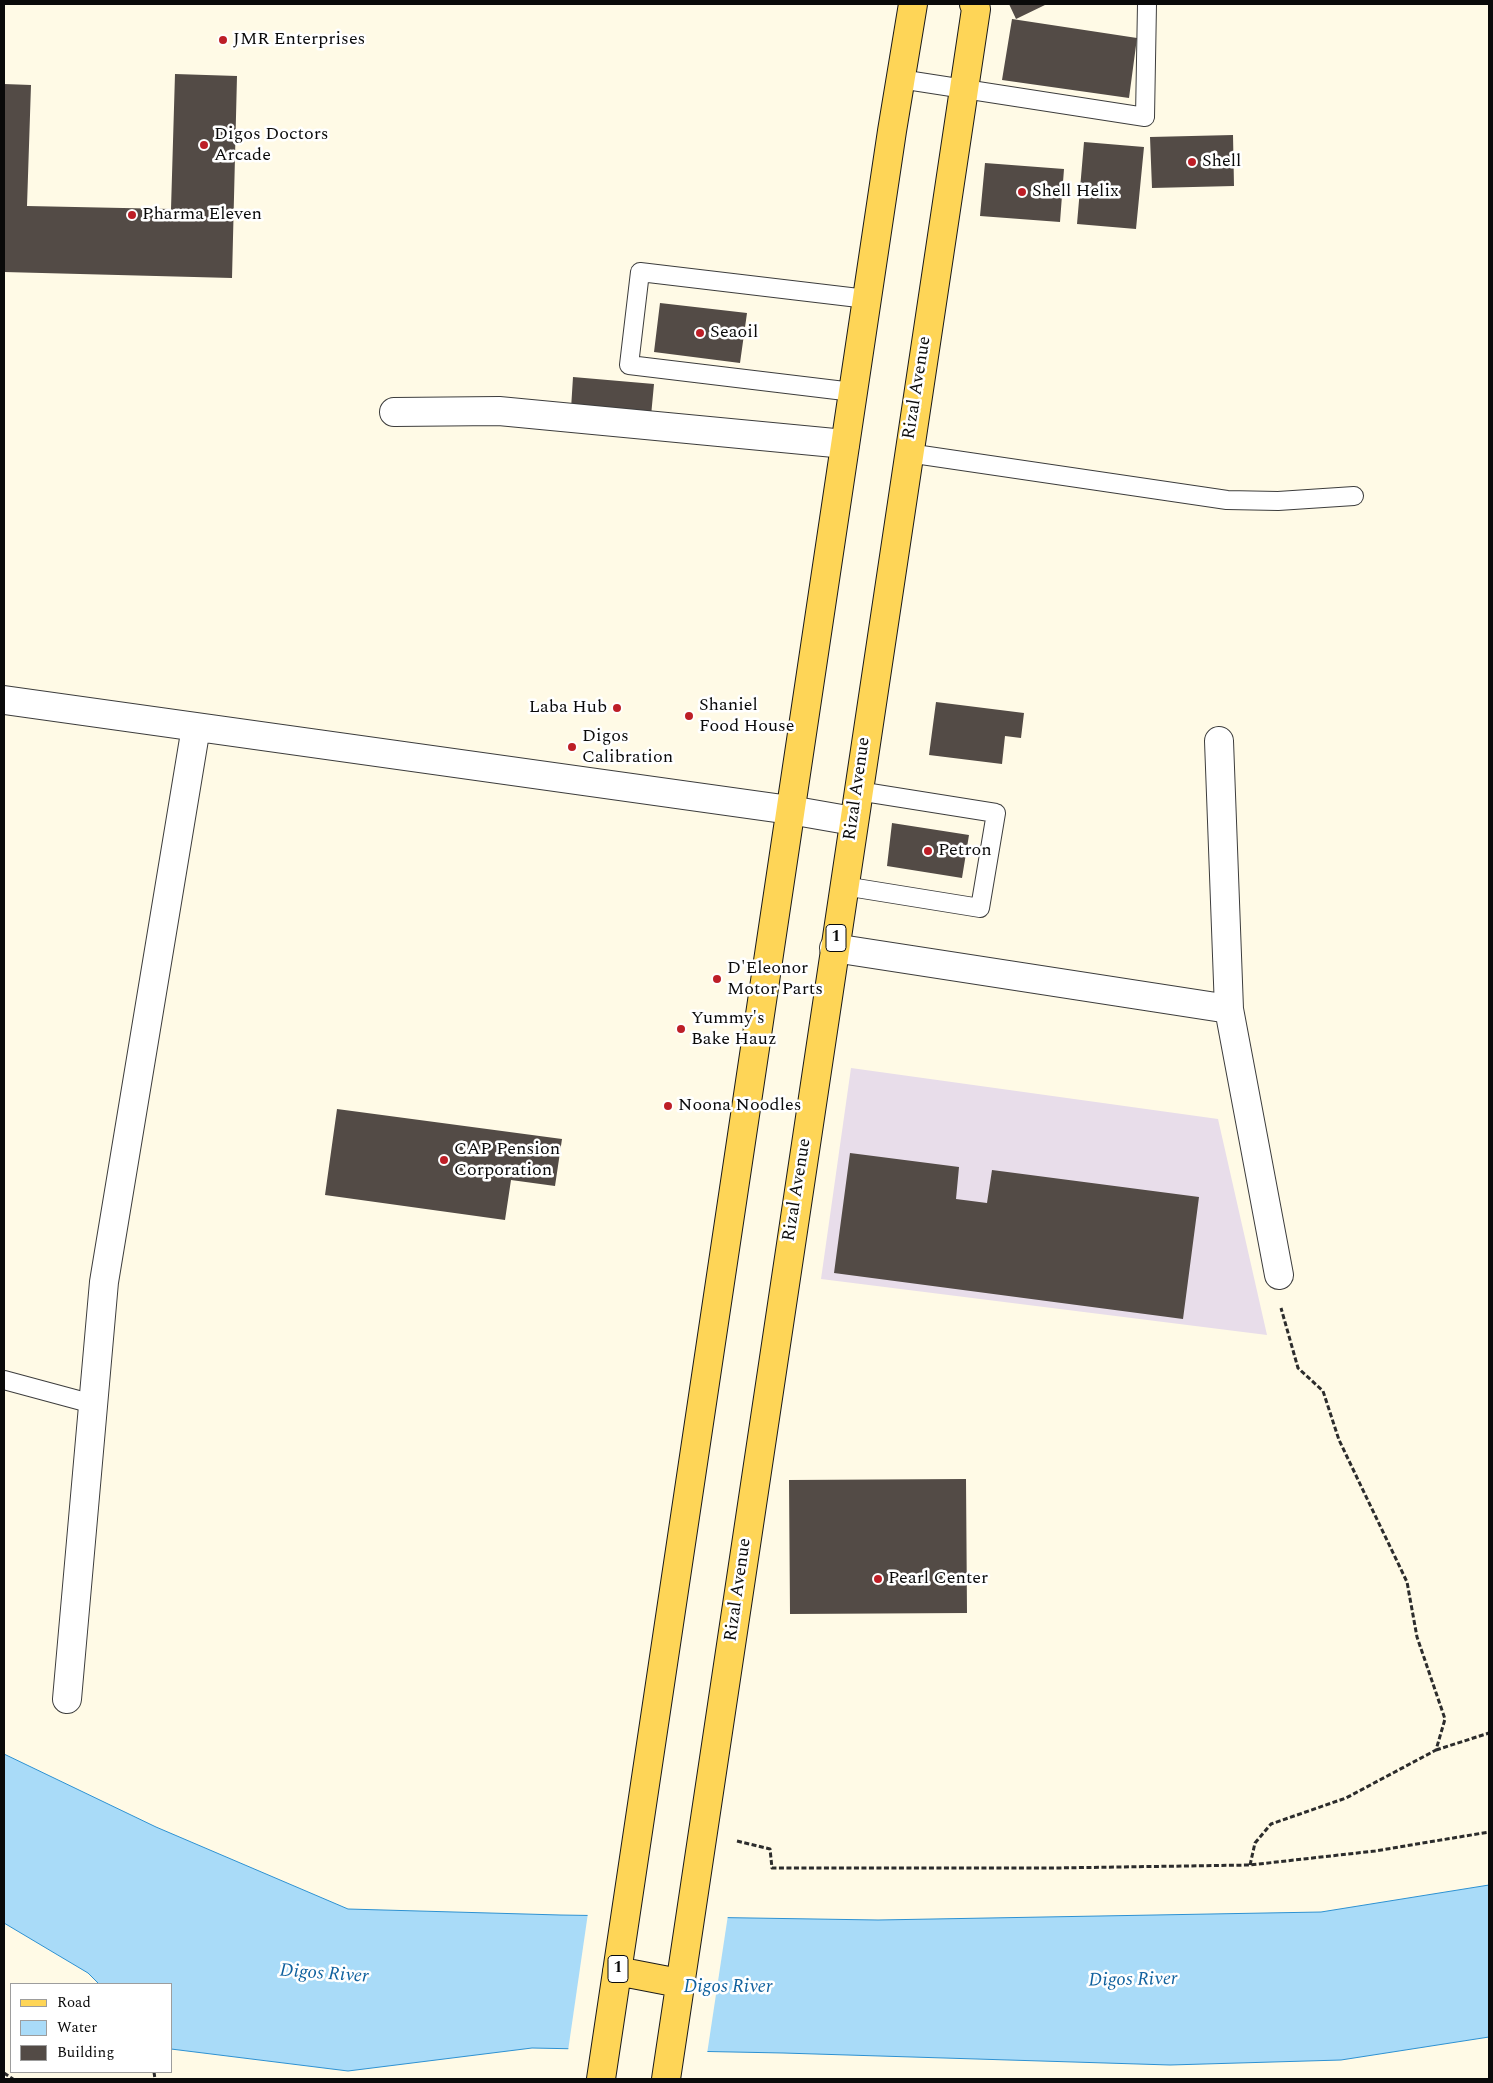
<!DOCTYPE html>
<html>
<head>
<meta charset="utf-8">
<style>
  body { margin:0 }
  #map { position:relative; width:1493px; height:2083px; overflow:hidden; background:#fffae6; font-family:Spectral,serif }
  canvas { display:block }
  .frame { position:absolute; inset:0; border:5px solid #0a0a0a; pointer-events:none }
  .legend { position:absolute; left:10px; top:1983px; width:162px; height:90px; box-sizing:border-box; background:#fff; border:1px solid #9d9d9d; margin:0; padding:6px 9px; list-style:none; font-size:15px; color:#0a0a0a }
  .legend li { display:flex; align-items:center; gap:10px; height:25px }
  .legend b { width:25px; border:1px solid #9d9d9d }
</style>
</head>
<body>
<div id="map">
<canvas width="1493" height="2083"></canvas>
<div class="frame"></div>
<ul class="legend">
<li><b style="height:6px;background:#fed557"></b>Road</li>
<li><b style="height:14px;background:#a9dbf8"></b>Water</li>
<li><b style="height:14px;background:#534b46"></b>Building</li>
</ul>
</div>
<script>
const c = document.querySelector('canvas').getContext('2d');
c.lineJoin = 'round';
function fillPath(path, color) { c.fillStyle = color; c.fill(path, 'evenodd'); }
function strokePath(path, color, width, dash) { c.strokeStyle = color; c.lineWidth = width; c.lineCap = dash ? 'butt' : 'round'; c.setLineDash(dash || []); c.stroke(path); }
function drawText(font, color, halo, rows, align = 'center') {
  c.font = font + ' Spectral,serif'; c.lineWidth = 5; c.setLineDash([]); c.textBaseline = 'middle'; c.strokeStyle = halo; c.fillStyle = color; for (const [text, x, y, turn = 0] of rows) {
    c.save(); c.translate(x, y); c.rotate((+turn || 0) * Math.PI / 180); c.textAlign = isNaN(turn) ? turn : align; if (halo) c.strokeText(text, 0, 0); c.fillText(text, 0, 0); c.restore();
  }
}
fillPath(new Path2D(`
  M851,1068L1218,1119L1267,1335L821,1279Z`), '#e8ddea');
const water = new Path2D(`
  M4,1754L156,1827L348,1909L560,1915L878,1920L1321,1912L1489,1885V2037L1341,2060L1170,2065L783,2053L532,2048L348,2071L171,2049V1984H99L88,1973L4,1923Z`);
fillPath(water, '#a9dbf8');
strokePath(water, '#2d91d2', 1);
fillPath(new Path2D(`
  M588,1913L728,1915L707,2054L568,2051Z`), '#fffae6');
fillPath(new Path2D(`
  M1009,4H1047L1016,19Z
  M1012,19L1137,38L1129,98L1002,80Z
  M175,74L237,76L232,278L4,272V84L31,85L27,206L171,209Z
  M1233,135L1234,186L1152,188L1150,137Z
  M1084,142L1144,147L1136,229L1077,224Z
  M985,163L1064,169L1060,222L980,216Z
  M660,303L747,313L740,363L654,352Z
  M573,377L654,384L651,416L571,409Z
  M936,702L1024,713L1021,738L1005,736L1002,764L929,755Z
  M892,823L969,835L962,878L887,866Z
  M337,1109L562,1139L555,1186L511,1180L505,1220L325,1195Z
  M850,1153L959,1167L956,1199L987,1203L992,1170L1199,1197L1183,1319L834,1273Z
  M966,1479L967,1613L790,1614L789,1480Z`), '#534b46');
const lane = new Path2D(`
  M900,79L1145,117L1147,4
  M853,392L629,365L640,272L867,299
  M908,453L1227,500L1278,501L1354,496
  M844,886L980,908L996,813L858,791
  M4,1380L93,1404`);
const street = new Path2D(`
  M394,412L499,411L845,444
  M4,700L790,810L853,821
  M1219,741L1229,1009L1279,1275
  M834,948L1229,1009
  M67,1699L104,1282L196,727`);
const primary = new Path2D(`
  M617,1971L679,1983
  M601,2079L892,131L913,4
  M666,2079L976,9L974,4`);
strokePath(lane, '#3d3d3d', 20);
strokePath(street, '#3d3d3d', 30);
strokePath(primary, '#1b1b1b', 30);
strokePath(new Path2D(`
  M1436,1750L1489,1733
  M737,1841L770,1849L772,1868H1054L1250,1865L1375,1851L1489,1832
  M1250,1865L1255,1843L1271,1824L1346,1798L1436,1750L1445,1719L1417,1637L1407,1582L1339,1440L1323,1391L1298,1368L1281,1308
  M154,2072L155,2079
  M4,2073L13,2079`), '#2c2c2c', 3, [5, 2.5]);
strokePath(lane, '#fff', 18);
strokePath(street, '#fff', 28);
strokePath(primary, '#fed557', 28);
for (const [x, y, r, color] of [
  [223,40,5,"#bd1e26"],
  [204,145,5,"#bd1e26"],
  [1192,162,5,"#bd1e26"],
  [1022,192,5,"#bd1e26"],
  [132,215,5,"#bd1e26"],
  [700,333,5,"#bd1e26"],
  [617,708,5,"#bd1e26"],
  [689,716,5,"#bd1e26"],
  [572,747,5,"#bd1e26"],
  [928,851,5,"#bd1e26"],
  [717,979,5,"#bd1e26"],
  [681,1029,5,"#bd1e26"],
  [668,1106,5,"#bd1e26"],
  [444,1160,5,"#bd1e26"],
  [878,1579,5,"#bd1e26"]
]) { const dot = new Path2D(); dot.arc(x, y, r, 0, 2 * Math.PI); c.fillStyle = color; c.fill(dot); strokePath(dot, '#fff', 2); }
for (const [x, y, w] of [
  [836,938,20],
  [618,1969,20]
]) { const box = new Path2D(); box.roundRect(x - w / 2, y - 13.5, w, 27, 4); c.fillStyle = '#fff'; c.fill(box); strokePath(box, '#0a0a0a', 1); }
drawText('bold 16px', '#0a0a0a', null, [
  ["1",836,938],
  ["1",618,1969]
]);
drawText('18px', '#0a0a0a', '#fff', [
  ["JMR Enterprises",233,40],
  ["Digos Doctors",214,135],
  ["Arcade",214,156],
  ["Shell",1202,162],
  ["Shell Helix",1032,192],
  ["Pharma Eleven",142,215],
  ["Seaoil",710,333],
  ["Shaniel",699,706],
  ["Food House",699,727],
  ["Laba Hub",607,708,"right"],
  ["Digos",582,737],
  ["Calibration",582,758],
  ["Petron",938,851],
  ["D'Eleonor",727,969],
  ["Motor Parts",727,990],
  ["Yummy's",691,1019],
  ["Bake Hauz",691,1040],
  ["Noona Noodles",678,1106],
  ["CAP Pension",454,1150],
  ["Corporation",454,1171],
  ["Pearl Center",888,1579]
], 'left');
drawText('18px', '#0a0a0a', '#fff', [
  ["Rizal Avenue",918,388,-81],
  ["Rizal Avenue",858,789,-82],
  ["Rizal Avenue",798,1190,-81],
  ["Rizal Avenue",739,1590,-82]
]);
drawText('italic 19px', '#10619e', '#fff', [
  ["Digos River",324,1975,4],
  ["Digos River",1133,1981,-1],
  ["Digos River",728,1988]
]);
</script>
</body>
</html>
